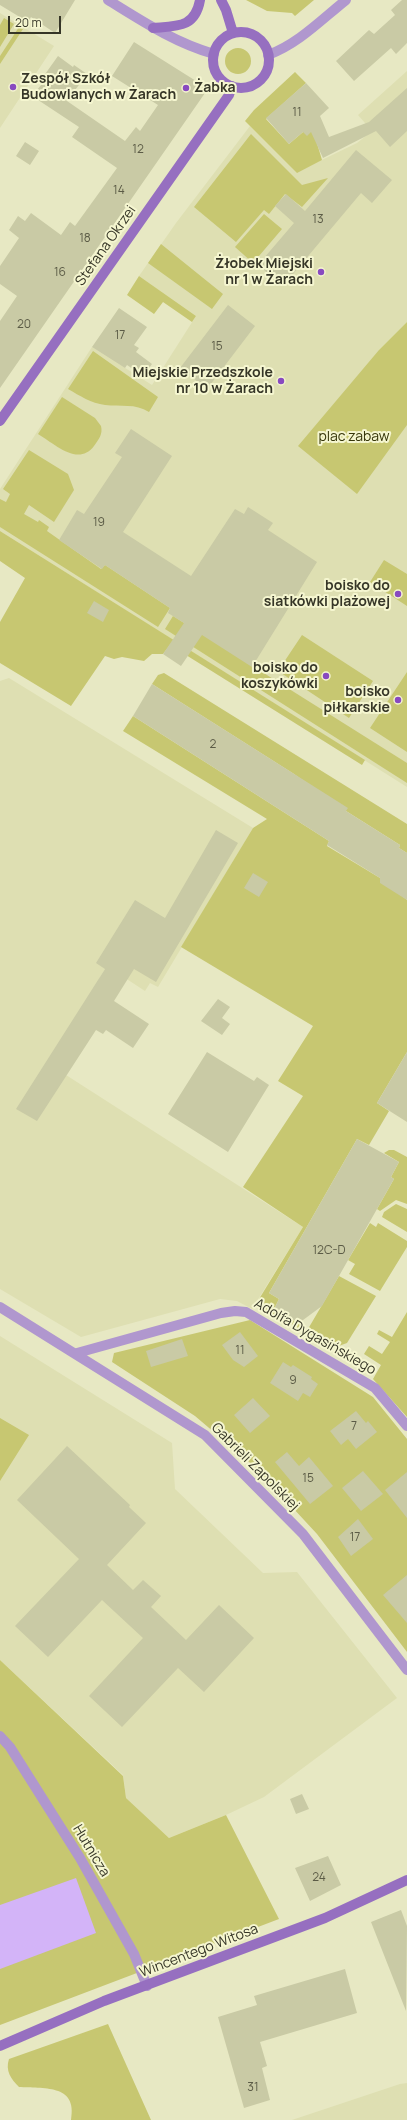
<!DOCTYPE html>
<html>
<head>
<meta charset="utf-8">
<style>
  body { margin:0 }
  #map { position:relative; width:407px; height:2120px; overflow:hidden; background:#e7e8c3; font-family:Manrope,sans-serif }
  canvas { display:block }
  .scale { position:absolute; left:8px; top:16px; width:53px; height:18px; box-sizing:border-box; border:2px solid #363627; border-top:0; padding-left:5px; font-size:12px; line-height:14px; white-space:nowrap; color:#363627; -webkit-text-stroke:3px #f5f6d0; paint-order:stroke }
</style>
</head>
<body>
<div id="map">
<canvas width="407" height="2120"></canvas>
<div class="scale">20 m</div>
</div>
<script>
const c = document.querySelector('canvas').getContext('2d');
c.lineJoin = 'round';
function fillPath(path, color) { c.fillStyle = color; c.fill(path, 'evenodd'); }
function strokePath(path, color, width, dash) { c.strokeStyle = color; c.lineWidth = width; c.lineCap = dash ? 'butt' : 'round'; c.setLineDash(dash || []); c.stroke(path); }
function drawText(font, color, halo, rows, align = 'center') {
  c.font = font + ' Manrope,sans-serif'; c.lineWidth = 4; c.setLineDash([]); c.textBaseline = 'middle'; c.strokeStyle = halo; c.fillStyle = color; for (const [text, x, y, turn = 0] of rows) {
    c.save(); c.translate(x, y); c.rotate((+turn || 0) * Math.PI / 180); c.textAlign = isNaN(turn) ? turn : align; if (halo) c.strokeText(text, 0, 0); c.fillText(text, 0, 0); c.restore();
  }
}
fillPath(new Path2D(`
  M0,13L54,46L0,128Z
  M407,71V322L379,350L407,377V787L0,531V489L92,347L152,385L196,316L139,276L176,223L250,126L297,172L357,143L372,131L358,115Z
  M9,678L253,828L158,987L150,983L145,991L113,970L105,969L100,977L66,1075L303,1227L252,1309L237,1301L220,1299L81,1337L0,1289V681Z
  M0,1336L172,1443L175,1489L263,1573L297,1572L397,1698L264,1797L226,1815L169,1838L126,1798L123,1775L0,1660Z
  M407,2083V2120H292L400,2084Z`), '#dedfb2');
fillPath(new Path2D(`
  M246,0H314L295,16L292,13L267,11Z
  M4,18L14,24L0,47V25Z
  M19,27L23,29L0,64V56Z
  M225 61a13 13 0 1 1 26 0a13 13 0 1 1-26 0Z
  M295,72L306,83L266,119L289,144L303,132L313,130L322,160L297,173L245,121L254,110Z
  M251,134L302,185L328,178L302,207L285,194L269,214L264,210L236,242L194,207Z
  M264,214L282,229L253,263L235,247Z
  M161,244L223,294L212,309L148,263Z
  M139,276L196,316L192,322L163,302L154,314L127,295Z
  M407,322V425L357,494L298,446L379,350Z
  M93,351L158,397L149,412C135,403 121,407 105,405C91,403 80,396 68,389Z
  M62,397L95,418L101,426C103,434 99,439 94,446C78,467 55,444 38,434Z
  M29,450L68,474L74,490L54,522L29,505L24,514L38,522L39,520L49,527L47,531L101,569L105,565L170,608L158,627L0,527V499L6,502L10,494L3,489Z
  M0,531L365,760L362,765L170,645L163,654H152L144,661L122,657L114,659L105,656L71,706L0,663V622L25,578L0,561Z
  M384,560L407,574V606L370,582Z
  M173,616L407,763V783L165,629Z
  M302,635L373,681L349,718L278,671Z
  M407,672V752L370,728Z
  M164,673L407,824V853L399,848L400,845L346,811L294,774L152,684L158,675Z
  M133,716L329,841L327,846L380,878L407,900V1052L377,1103L389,1111L369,1145L357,1139L269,1293L279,1299L274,1309L308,1329L339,1276L376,1296L347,1343L333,1348L256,1304L303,1227L243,1187L303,1096L278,1081L313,1026L181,947L253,828L267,819L123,731Z
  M389,1150H394L407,1157V1204L396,1200L380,1211L377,1209L394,1179L391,1177L399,1162L384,1153Z
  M396,1204L407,1209V1232L382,1217L384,1212Z
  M370,1223L376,1227L378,1223L407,1241V1247L380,1291L349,1274L355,1264L348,1260Z
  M407,1312V1417L373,1379L381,1365L364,1354L369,1346L382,1354L390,1342L377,1334L379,1330L392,1337Z
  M250,1320L373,1397L407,1439V1652L317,1534L255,1467L195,1416L112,1362L114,1353Z
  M0,1418L29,1435L0,1481Z
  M0,1660L123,1776L126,1798L169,1838L226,1815L279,1919L0,2025Z
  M108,2024L151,2120H71C78,2083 42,2089 19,2087C11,2079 5,2071 9,2059Z`), '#c7c771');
fillPath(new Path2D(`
  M76,1878L96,1933L0,1969V1905Z`), '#d3b4f8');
fillPath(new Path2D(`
  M0,0H75L55,33L31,17L28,22L0,5Z
  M402,0H407V43L396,54L391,48L354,81L336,61L369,30L374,34L395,15L391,10Z
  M134,42L204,86L205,93L0,388V321L17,296L0,284V266L19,238L9,230L18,216L25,221L31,213L61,235L70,222L75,226L117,168L72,137L79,127L32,96L46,79L43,77L58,56L73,67L74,65L87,74L67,101L125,141L136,127L140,131L158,105L112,76Z
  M306,83L329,108L320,116L329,137L369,122L407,88V131L390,147L376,131L323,158L311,132L307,136L303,132L289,144L266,118Z
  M25,142L39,151L30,165L16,156Z
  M356,150L392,180L372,203L361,193L283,286L258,265L294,223L275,206L286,194L305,211Z
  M228,305L255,326L207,389L180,368Z
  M119,308L147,327L134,345L139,348L136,352L152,364L143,376L127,365L125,368L92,347Z
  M131,429L172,456L123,532L191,576L235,509L244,514L248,507L273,523L268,530L317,562L252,667L202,635L181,666L163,654L184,623L168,613L170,608L105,565L102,569L59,540L77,510L84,514L122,457L115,453Z
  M94,601L109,610L103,622L87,613Z
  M152,684L348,808L346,811L400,845L399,848L407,853V900L380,883V878L327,845L329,841L133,716Z
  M216,830L238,843L156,982L134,969L114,1001L149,1024L133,1048L106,1030L103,1034L96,1030L37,1121L16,1109L105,969L96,963L135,900L165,918Z
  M253,873L268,882L259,897L244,888Z
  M218,999L230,1007L222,1018L230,1024L222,1035L201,1021Z
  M207,1052L254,1081L257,1077L269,1085L228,1152L168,1114Z
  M407,1052V1122L377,1103Z
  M357,1139L399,1162L391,1177L394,1179L322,1306L299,1323L274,1309L279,1299L269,1293Z
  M240,1332L258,1356L244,1367L233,1360L222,1345Z
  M182,1339L188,1356L151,1367L146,1351Z
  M283,1362L291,1367L293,1365L312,1377L311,1379L318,1384L310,1397L303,1393L298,1401L270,1383Z
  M253,1398L270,1416L250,1433L234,1415Z
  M356,1411L366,1423L368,1421L377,1432L356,1449L348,1439L341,1445L330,1431Z
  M67,1446L130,1505L129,1507L146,1523L107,1565L133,1590L143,1580L161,1596L151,1607L186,1640L219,1605L254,1638L204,1692L178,1668L122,1727L89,1696L143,1638L102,1600L48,1657L15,1626L79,1559L17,1500Z
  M287,1452L299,1466L309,1457L333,1486L310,1504L275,1462Z
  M363,1471L383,1494L361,1511L342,1488Z
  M407,1472V1518L385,1490Z
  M358,1519L373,1539L351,1556L338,1537Z
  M407,1575V1623L383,1595Z
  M302,1794L309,1809L296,1814L290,1799Z
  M328,1856L341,1885L310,1901L295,1868Z
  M401,1910L407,1926L406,2011L371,1922Z
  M345,1969L357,2013L260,2042L267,2066L262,2068L270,2100L244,2108L218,2017L257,2005L254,1996Z`), '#c9caa5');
strokePath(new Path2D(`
  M108,0C142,21 175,43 214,54
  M268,55C298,44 321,20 346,0
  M0,1307L205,1435L303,1534L407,1670
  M77,1353L221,1313L235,1311L246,1312L375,1388L407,1426
  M0,1736L10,1747L80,1858L134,1954L147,1986`), '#b097ce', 10);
strokePath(new Path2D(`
  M221,0L226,10L233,33
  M153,28C177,26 195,28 200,0
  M213 60a28 28 0 1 1 56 0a28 28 0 1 1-56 0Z
  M0,421L229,95L232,86
  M0,2046L104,2001L325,1918L407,1880`), '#966fc0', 10);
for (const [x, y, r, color] of [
  [13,87,4,"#884ac0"],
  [186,88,4,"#884ac0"],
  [321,272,4,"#884ac0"],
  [281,381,4,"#884ac0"],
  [398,594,4,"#884ac0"],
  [326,676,4,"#884ac0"],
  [398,700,4,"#884ac0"]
]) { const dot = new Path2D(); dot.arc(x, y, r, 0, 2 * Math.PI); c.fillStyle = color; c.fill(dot); strokePath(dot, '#f5f6d0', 1.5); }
drawText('12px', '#5b5b46', null, [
  ["11",297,113],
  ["12",138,150],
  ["14",119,191],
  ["13",318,220],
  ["18",85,239],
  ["16",60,273],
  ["20",24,325],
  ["17",120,336],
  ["15",217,347],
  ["19",99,523],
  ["2",213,745],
  ["12C-D",329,1251],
  ["11",240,1351],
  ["9",293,1381],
  ["7",354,1427],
  ["15",308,1479],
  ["17",355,1538],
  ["24",319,1878],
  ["31",253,2088]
]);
drawText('bold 14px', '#363627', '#f5f6d0', [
  ["Zespół Szkół",21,79,"left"],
  ["Budowlanych w Żarach",21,95,"left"],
  ["Żabka",194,88,"left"],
  ["Żłobek Miejski",313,264],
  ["nr 1 w Żarach",313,280],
  ["Miejskie Przedszkole",273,373],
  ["nr 10 w Żarach",273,389],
  ["boisko do",390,586],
  ["siatkówki plażowej",390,602],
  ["boisko do",318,668],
  ["koszykówki",318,684],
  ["boisko",390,692],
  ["piłkarskie",390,708]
], 'right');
drawText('14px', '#363627', '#f5f6d0', [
  ["Stefana Okrzei",106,246,-55],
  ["Adolfa Dygasińskiego",315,1337,30],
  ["Gabrieli Zapolskiej",255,1467,45],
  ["Hutnicza",91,1851,59],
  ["Wincentego Witosa",199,1951,-21]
]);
drawText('14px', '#353509', '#f5f6d0', [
  ["plac zabaw",354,437]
]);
</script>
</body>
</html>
